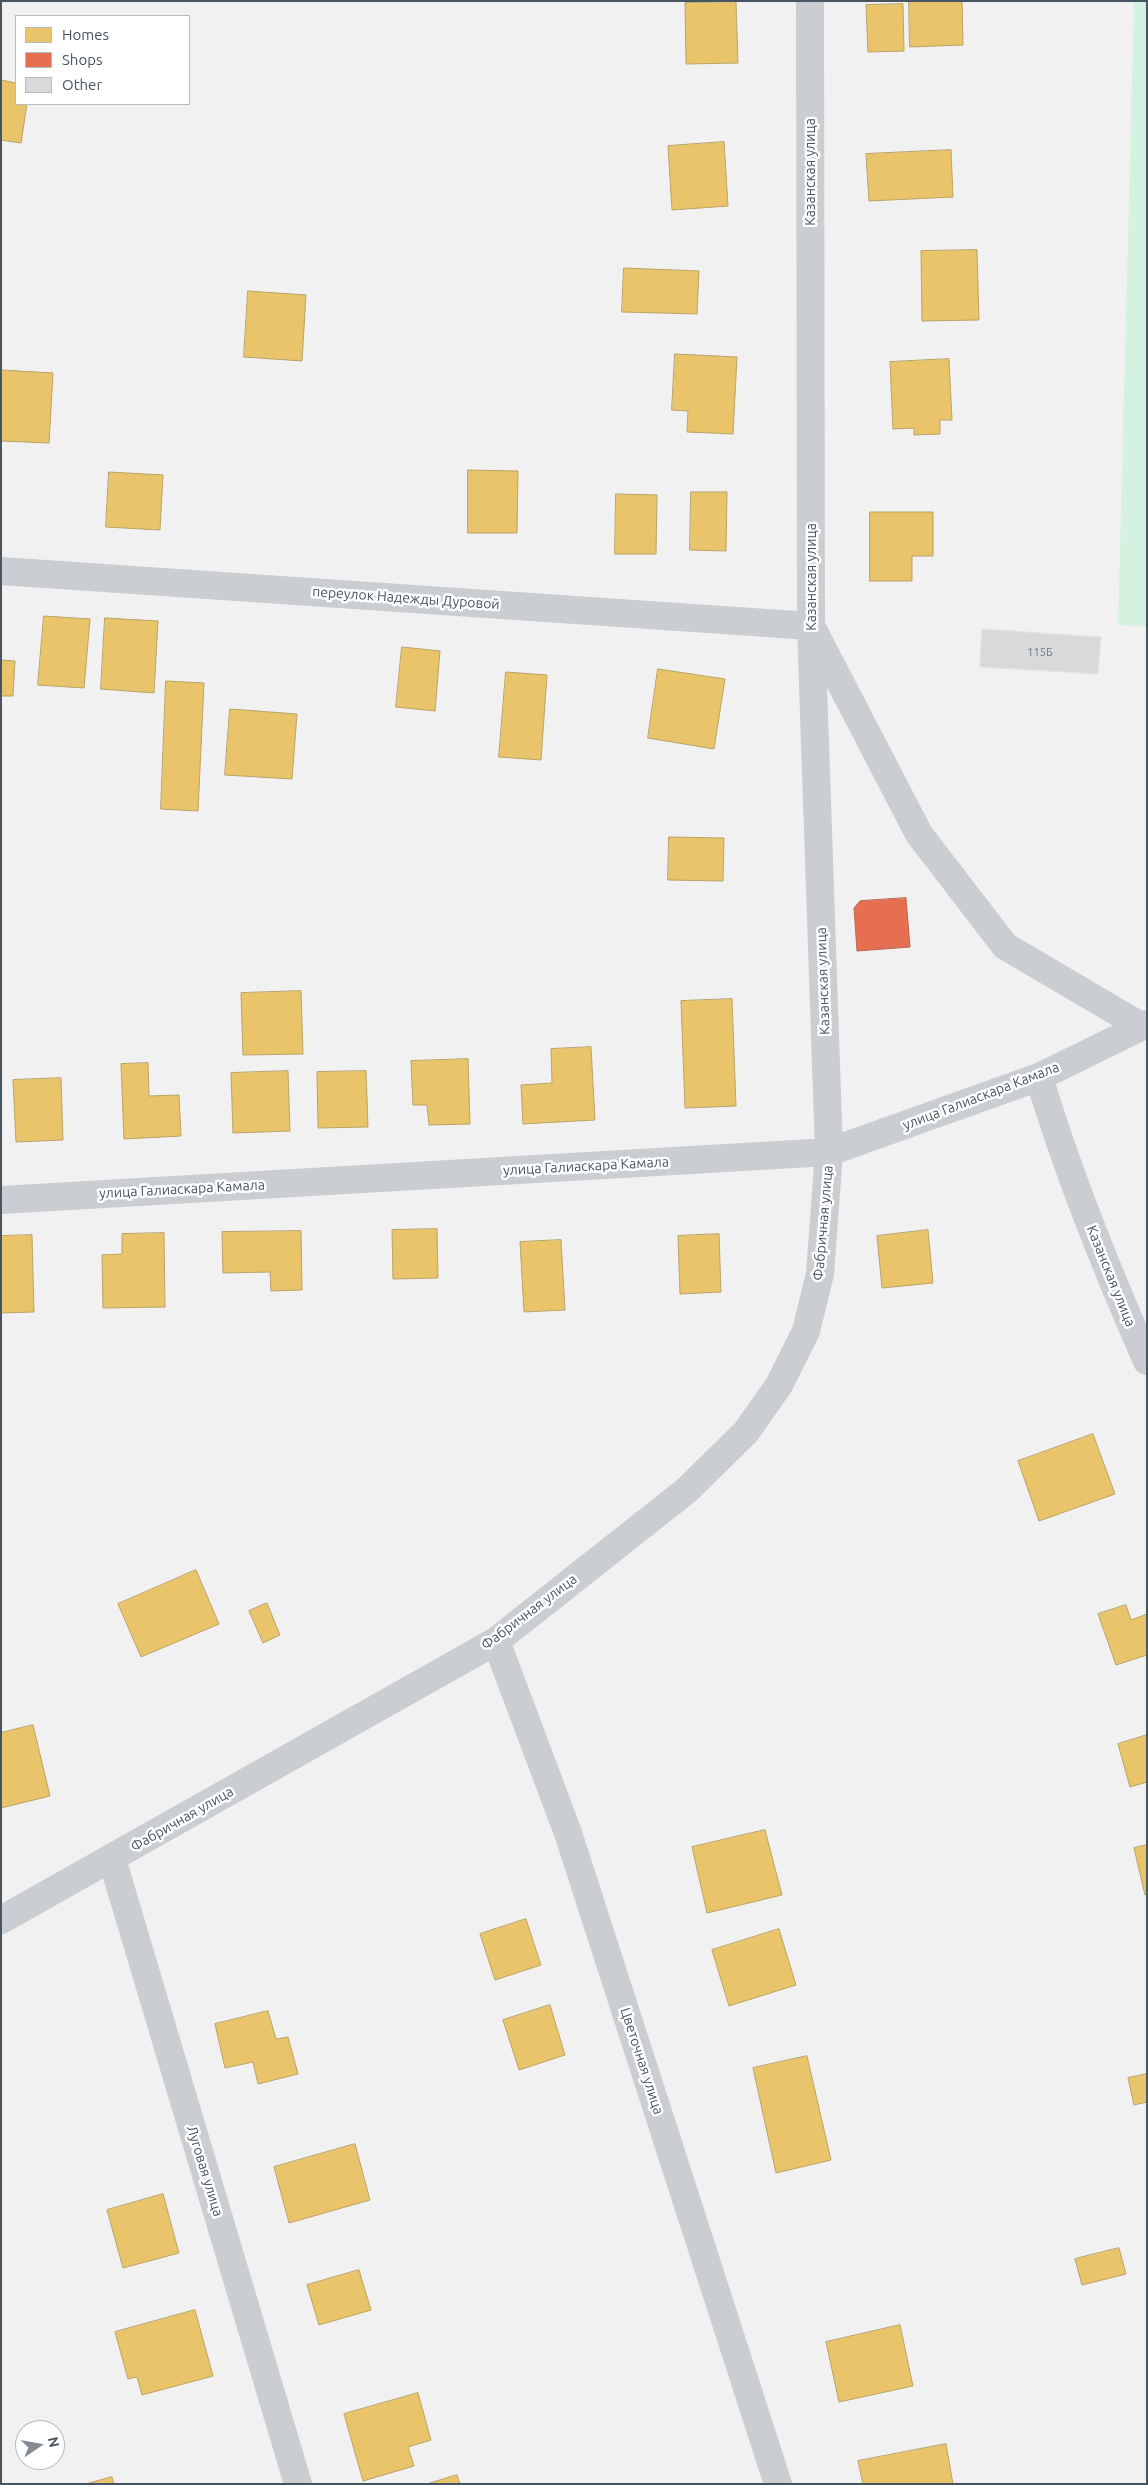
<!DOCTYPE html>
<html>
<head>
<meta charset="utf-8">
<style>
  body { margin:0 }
  #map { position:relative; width:1148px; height:2485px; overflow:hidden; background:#f2f1f1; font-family:Ubuntu,sans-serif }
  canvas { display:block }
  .frame { position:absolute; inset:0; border:2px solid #475560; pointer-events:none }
  .legend { position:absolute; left:15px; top:15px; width:175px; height:90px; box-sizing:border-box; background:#fff; border:1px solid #b5bbbf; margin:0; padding:6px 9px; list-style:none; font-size:15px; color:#475560 }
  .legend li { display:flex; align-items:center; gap:10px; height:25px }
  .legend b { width:25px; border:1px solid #b5bbbf }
  .north { position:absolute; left:15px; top:2420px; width:50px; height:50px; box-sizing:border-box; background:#fff; border:1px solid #b5bbbf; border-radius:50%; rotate:78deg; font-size:14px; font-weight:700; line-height:20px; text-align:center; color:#475560 }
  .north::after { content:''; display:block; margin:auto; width:18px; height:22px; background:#838c93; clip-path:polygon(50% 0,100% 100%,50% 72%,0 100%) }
</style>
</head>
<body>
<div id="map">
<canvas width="1148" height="2485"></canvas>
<div class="frame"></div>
<ul class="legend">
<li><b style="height:14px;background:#e9c46a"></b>Homes</li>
<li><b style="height:14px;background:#e76f51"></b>Shops</li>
<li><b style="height:14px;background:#d8d9da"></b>Other</li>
</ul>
<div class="north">N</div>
</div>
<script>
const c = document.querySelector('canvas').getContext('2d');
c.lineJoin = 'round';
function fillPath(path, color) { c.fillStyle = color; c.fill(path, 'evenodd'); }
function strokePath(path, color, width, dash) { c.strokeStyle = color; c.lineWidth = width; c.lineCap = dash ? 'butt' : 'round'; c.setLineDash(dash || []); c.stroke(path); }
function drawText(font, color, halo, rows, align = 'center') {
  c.font = font + ' Ubuntu,sans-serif'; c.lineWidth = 5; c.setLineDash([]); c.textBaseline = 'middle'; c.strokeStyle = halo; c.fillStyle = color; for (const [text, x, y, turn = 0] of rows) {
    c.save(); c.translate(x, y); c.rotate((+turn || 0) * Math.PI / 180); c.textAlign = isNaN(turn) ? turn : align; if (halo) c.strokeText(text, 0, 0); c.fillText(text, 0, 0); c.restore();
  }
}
fillPath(new Path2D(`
  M1134,1H1147V627L1118,625Z`), '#d4f2df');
const homes = new Path2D(`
  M909,1H962L963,45L910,47Z
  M736,2L738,63L686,64L685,3Z
  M903,4L904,51L868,52L866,5Z
  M1,80L16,83V104H27L21,143L1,140Z
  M724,142L728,206L672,210L668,146Z
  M951,150L953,197L869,201L866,154Z
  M977,250L979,320L922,321L921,251Z
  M624,268L699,271L697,314L622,312Z
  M248,291L306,295L302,361L244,357Z
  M675,354L737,357L733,434L687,432L688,411L672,410Z
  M949,359L952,420H940V434L914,435V428L893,429L890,362Z
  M1,370L53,373L49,443L1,441Z
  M468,470L518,471L517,533H468Z
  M109,472L163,475L160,530L106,527Z
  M691,492H727L726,551L690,550Z
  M616,494L657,495L656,554H615Z
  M870,512H933V556H912V581H870Z
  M44,616L90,619L84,688L38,685Z
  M105,618L158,621L154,693L101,689Z
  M402,647L440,651L435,711L396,707Z
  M1,660L15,661L13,696H1Z
  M658,669L725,679L714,749L648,738Z
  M506,672L547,675L541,760L499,757Z
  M166,681L204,683L198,811L161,809Z
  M230,709L297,714L292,779L225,775Z
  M669,837L724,838L723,881L668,880Z
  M301,991L303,1054L243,1055L241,993Z
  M732,999L736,1106L685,1108L681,1001Z
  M591,1047L595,1120L523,1124L521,1085L552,1083L551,1049Z
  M468,1059L470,1124L429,1125L427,1105H413L411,1061Z
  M148,1063L149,1096L179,1095L181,1136L124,1139L121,1064Z
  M288,1071L290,1131L233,1133L231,1073Z
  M366,1071L368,1127L318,1128L317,1072Z
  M61,1078L63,1140L16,1142L13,1080Z
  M437,1229L438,1278L393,1279L392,1230Z
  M928,1230L933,1283L882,1288L877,1236Z
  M301,1231L302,1290L271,1291L270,1272L223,1273L222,1232Z
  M164,1233L165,1307L103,1308L102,1255L122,1254V1234Z
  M719,1234L721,1292L680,1294L678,1236Z
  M32,1235L34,1312L1,1313V1236Z
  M561,1240L565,1310L524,1312L520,1242Z
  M1093,1434L1115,1494L1039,1521L1018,1461Z
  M196,1570L219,1624L141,1657L118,1604Z
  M267,1603L280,1635L263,1643L249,1611Z
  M1126,1605L1131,1620L1147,1614V1655L1116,1665L1098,1614Z
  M33,1725L50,1796L1,1808V1733Z
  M1147,1735V1782L1130,1787L1118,1744Z
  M765,1830L782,1895L707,1913L692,1847Z
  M1147,1845V1894L1145,1895L1134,1848Z
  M526,1919L541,1965L495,1980L480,1934Z
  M779,1929L796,1985L729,2006L712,1950Z
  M550,2005L565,2055L519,2070L503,2020Z
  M268,2011L276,2039L288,2037L298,2074L258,2084L253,2062L225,2068L215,2024Z
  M807,2056L831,2160L776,2173L753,2068Z
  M1147,2074V2102L1134,2105L1128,2078Z
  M355,2144L370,2200L289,2223L274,2167Z
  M163,2194L179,2253L123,2268L107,2210Z
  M1119,2248L1126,2274L1082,2285L1075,2259Z
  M359,2270L371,2310L319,2325L307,2285Z
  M195,2310L213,2376L142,2395L137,2377L128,2379L115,2332Z
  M900,2325L913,2386L839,2402L826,2342Z
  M418,2393L431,2440L408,2447L414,2466L363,2481L344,2414Z
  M946,2444L953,2484H863L858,2461Z
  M457,2475L460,2484H427Z
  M112,2477L114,2484H86Z`);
fillPath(homes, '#e9c46a');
strokePath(homes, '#b8a367', 1);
const shops = new Path2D(`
  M906,898L910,947L857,951L854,908L860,901Z`);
fillPath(shops, '#e76f51');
strokePath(shops, '#b76756', 1);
const building = new Path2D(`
  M982,629L1101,637L1098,674L980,667Z`);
fillPath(building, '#d8d9da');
strokePath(building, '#e3e3e4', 1);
strokePath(new Path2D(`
  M1,571L811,626L919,834L1005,946L1141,1026
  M1039,1077C1068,1174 1106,1268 1147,1361
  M1,1200L829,1152L1039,1077L1147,1024
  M496,1641L568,1833L778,2484
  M112,1859L298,2484
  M1,1920L496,1641L687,1490L746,1432L779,1385L806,1331L820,1274L829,1152L811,626L810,1`), '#cacdd1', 28);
drawText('11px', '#6d7780', null, [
  ["115Б",1040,652]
]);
drawText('14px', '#475560', '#fff', [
  ["Казанская улица",810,172,-90],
  ["Казанская улица",811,577,-90],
  ["переулок Надежды Дуровой",406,598,4],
  ["Казанская улица",823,981,-92],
  ["улица Галиаскара Камала",981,1096,-21],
  ["улица Галиаскара Камала",586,1166,-3],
  ["улица Галиаскара Камала",182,1189,-3],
  ["Фабричная улица",823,1223,-85],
  ["Казанская улица",1111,1276,68],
  ["Фабричная улица",529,1612,-37],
  ["Фабричная улица",182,1819,-30],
  ["Цветочная улица",642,2061,72],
  ["Луговая улица",205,2171,73]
]);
</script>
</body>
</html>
